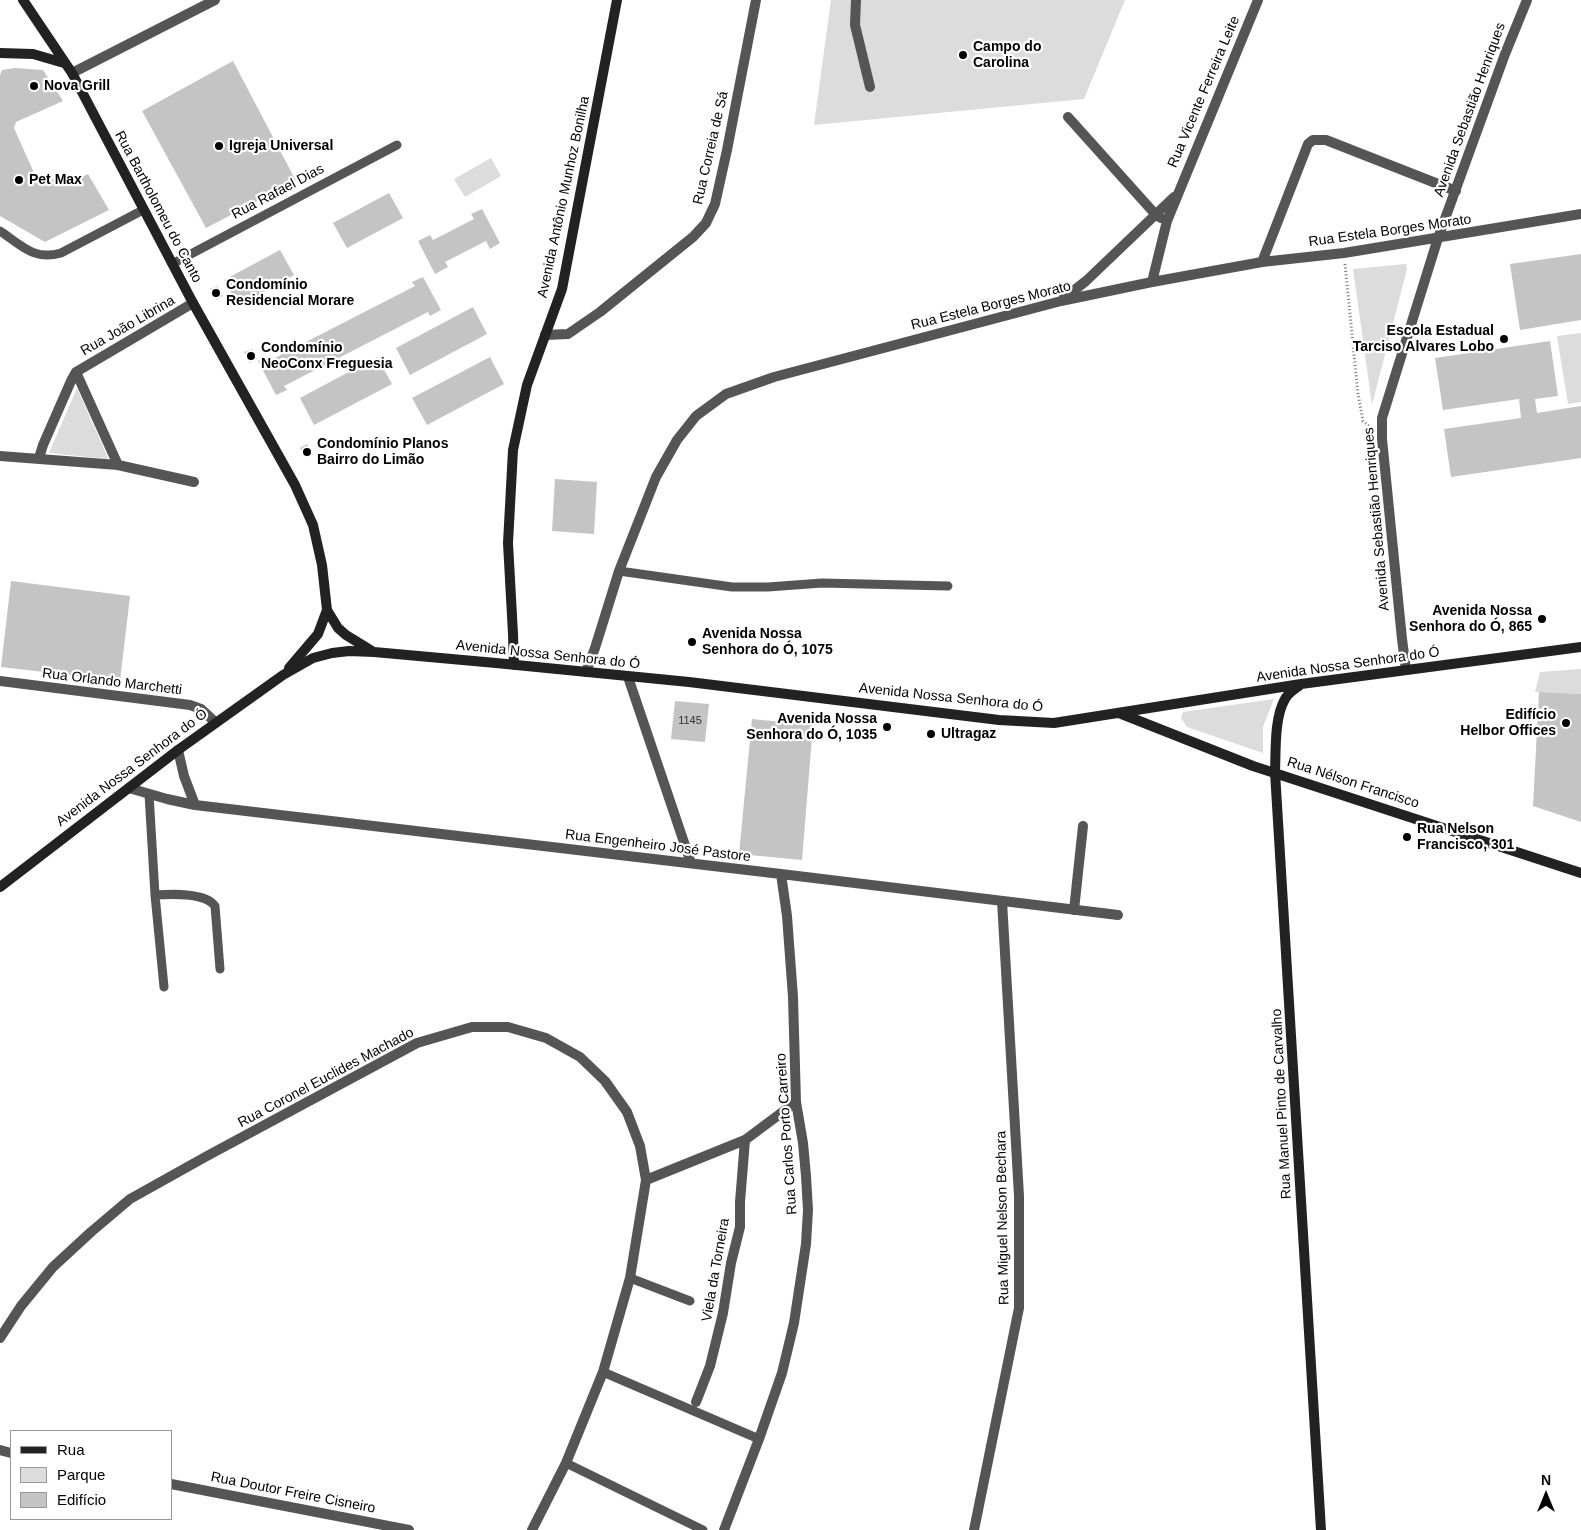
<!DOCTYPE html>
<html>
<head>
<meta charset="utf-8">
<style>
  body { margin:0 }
  #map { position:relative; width:1581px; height:1530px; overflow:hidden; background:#fff; font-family:Arial,sans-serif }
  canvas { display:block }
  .legend { position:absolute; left:10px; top:1430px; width:162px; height:90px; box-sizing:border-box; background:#fff; border:1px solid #999; margin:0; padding:6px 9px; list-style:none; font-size:15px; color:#000 }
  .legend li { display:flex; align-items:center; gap:10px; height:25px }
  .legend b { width:25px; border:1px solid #999 }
  .north { position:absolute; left:1521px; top:1470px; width:50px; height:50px; -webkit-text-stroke:4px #fff; paint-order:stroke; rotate:0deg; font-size:14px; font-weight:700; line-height:20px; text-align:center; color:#000 }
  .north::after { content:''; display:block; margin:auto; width:18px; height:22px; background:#000; clip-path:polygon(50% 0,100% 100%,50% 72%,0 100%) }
</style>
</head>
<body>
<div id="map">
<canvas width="1581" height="1530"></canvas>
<ul class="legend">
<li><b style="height:6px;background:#222"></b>Rua</li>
<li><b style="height:14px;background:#dcdcdc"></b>Parque</li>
<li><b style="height:14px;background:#c4c4c4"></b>Edifício</li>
</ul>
<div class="north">N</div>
</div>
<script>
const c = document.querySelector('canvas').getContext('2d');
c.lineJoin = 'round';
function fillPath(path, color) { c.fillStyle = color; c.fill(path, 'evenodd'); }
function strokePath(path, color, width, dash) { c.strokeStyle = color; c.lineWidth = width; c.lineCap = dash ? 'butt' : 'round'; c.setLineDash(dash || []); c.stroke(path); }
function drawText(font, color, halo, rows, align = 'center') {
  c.font = font + ' Arial,sans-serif'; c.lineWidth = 4.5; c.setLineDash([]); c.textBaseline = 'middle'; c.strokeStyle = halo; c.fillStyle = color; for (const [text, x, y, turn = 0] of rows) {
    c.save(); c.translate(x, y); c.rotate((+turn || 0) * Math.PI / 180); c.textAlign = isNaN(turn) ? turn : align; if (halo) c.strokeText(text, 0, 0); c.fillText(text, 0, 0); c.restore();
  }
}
fillPath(new Path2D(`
  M831,0H1125L1084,99L814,125Z
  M491,158L501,176L465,197L454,179Z
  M1406,264L1407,269L1372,405L1353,269Z
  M1581,333V402L1568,404L1557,336Z
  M77,388L105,451L108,459L49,453Z
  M1581,669V694L1535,692L1540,672Z
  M1274,699L1263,727V753L1187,727L1181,718L1183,712Z`), '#dcdcdc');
fillPath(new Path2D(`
  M233,61L296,181L206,228L142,111Z
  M15,68L43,70L63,101L16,122L14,128L39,184L60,176L67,185L88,174L109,210L45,242L0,216V75L2,70Z
  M389,193L403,218L347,248L333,223Z
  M482,209L500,243L490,249L486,241L445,262L448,267L435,274L418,241L430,235L433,240L474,219L471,214Z
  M280,250L294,275L238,306L224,280Z
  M1581,254V320L1520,330L1510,264Z
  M423,277L441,310L430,316L428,312L284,386L287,390L276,395L258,361L269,356L271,360L415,286L412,282Z
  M217,286L223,296L216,300L210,289Z
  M473,307L487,334L410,375L396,348Z
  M1550,341L1558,396L1535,399L1537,413L1581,406V458L1451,477L1444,429L1521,418L1519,399L1443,410L1435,358Z
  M252,349L257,359L250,363L244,352Z
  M377,357L392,384L314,425L300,398Z
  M490,357L504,384L427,425L412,398Z
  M307,444L313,455L305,458L300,448Z
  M555,479L597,482L594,534L552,531Z
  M11,581L130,596L120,681L1,667Z
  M1539,692L1581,694V822L1533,806Z
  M675,701L709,704L705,742L671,739Z
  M752,719L813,725L802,860L739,854Z`), '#c4c4c4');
strokePath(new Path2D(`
  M1345,264L1358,394L1363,421L1369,426`), '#777', 3, [1, 2.5]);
strokePath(new Path2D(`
  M0,231C21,245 34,261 61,253L143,210
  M172,264L397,145
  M619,571L732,587H768L822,583L948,586
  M149,794L155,895L164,987
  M155,895C171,894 205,892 215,906L220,969
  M630,1278L690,1301
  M603,1372L759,1439
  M566,1463L703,1530`), '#555', 9);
strokePath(new Path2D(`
  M856,0L855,25L870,87
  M72,73L215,0
  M1068,117L1156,215L1161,218
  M1262,262L1308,144L1313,140H1326L1456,191
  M1152,282L1167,221L1258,0
  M1063,299L1086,281L1174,197
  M545,335L568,334L600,312L693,237L706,223L715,204L727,150L756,0
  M76,372L118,465
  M0,456L118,465L194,482
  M39,458L43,445L71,381L76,372L193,303
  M1406,670L1402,639L1382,439V418L1438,238L1505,54L1527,0
  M586,672L595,648L619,571L656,477L677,440L696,416L726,394L774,377L1061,301L1152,282L1262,262L1344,253L1581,214
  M628,677L691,863
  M0,681L190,705L201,709L215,722
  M178,750L184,776L195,805
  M129,788L167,799L195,805L781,874L1118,915
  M1074,910L1083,826
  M646,1180L745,1140L796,1102
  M0,1338L21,1306L53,1267L91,1232L130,1199L207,1156L417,1043L472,1027H508L546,1038L580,1057L605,1081L627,1112L640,1146L646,1180L630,1278L603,1372L566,1463L532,1530
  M696,1402L710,1366L723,1313L731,1263L740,1227V1202L745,1140
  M0,1450L11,1453
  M171,1484L409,1530
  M724,1530L759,1439L782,1373L794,1323L806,1244L808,1210L806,1176L803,1143L796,1102L793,997L787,916L781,874
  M974,1530L1019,1308V1196L1002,901`), '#555', 10);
strokePath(new Path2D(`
  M23,0L72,73L193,303L295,485L313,525L322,565L327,610L318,634L289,668
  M0,53L33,54L64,63
  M327,610L338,628L346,635L372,651
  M514,665L513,634L508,543L513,450L527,385L562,289L617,0
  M1300,685C1295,689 1288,693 1285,699C1274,718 1276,751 1275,772L1321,1530
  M1119,713L1253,766L1581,873
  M0,887L178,750L283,675L313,658L332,653L349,651L374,652L496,663L689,682L999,720L1054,723L1301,684L1581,647`), '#222', 10);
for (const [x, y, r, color] of [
  [963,55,5,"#000"],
  [34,86,5,"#000"],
  [219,146,5,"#000"],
  [19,180,5,"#000"],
  [216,293,5,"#000"],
  [1504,339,5,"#000"],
  [251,356,5,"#000"],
  [307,452,5,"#000"],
  [1542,619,5,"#000"],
  [692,642,5,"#000"],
  [1566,723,5,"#000"],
  [887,727,5,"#000"],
  [931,734,5,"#000"],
  [1407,837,5,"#000"]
]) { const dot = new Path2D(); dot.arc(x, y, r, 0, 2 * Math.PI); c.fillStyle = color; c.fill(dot); strokePath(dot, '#fff', 2); }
drawText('11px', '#313131', null, [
  ["1145",690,721]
]);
drawText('bold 14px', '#000', '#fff', [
  ["Campo do",973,47],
  ["Carolina",973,63],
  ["Nova Grill",44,86],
  ["Igreja Universal",229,146],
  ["Pet Max",29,180],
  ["Condomínio",226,285],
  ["Residencial Morare",226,301],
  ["Escola Estadual",1494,331,"right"],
  ["Tarciso Alvares Lobo",1494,347,"right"],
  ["Condomínio",261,348],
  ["NeoConx Freguesia",261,364],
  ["Condomínio Planos",317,444],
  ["Bairro do Limão",317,460],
  ["Avenida Nossa",1532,611,"right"],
  ["Senhora do Ó, 865",1532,627,"right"],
  ["Avenida Nossa",702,634],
  ["Senhora do Ó, 1075",702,650],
  ["Edifício",1556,715,"right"],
  ["Helbor Offices",1556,731,"right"],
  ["Avenida Nossa",877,719,"right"],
  ["Senhora do Ó, 1035",877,735,"right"],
  ["Ultragaz",941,734],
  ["Rua Nelson",1417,829],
  ["Francisco, 301",1417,845]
], 'left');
drawText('14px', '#000', '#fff', [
  ["Rua Vicente Ferreira Leite",1204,92,-67],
  ["Avenida Sebastião Henriques",1470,110,-70],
  ["Rua Correia de Sá",711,148,-77],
  ["Rua Rafael Dias",278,192,-28],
  ["Avenida Antônio Munhoz Bonilha",564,197,-78],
  ["Rua Bartholomeu do Canto",158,207,62],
  ["Rua Estela Borges Morato",1390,231,-8],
  ["Rua Estela Borges Morato",991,306,-14],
  ["Rua João Librina",128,326,-30],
  ["Avenida Sebastião Henriques",1377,519,-95],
  ["Avenida Nossa Senhora do Ó",548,655,6],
  ["Avenida Nossa Senhora do Ó",1348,665,-8],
  ["Rua Orlando Marchetti",112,682,7],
  ["Avenida Nossa Senhora do Ó",951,698,6],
  ["Avenida Nossa Senhora do Ó",132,768,-37],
  ["Rua Nélson Francisco",1353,783,18],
  ["Rua Engenheiro José Pastore",658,846,7],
  ["Rua Coronel Euclides Machado",326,1078,-28],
  ["Rua Manuel Pinto de Carvalho",1282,1104,-93],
  ["Rua Carlos Porto Carreiro",787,1134,-94],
  ["Rua Miguel Nelson Bechara",1003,1218,-91],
  ["Viela da Torneira",716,1270,-80],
  ["Rua Doutor Freire Cisneiro",293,1493,11]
]);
</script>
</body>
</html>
